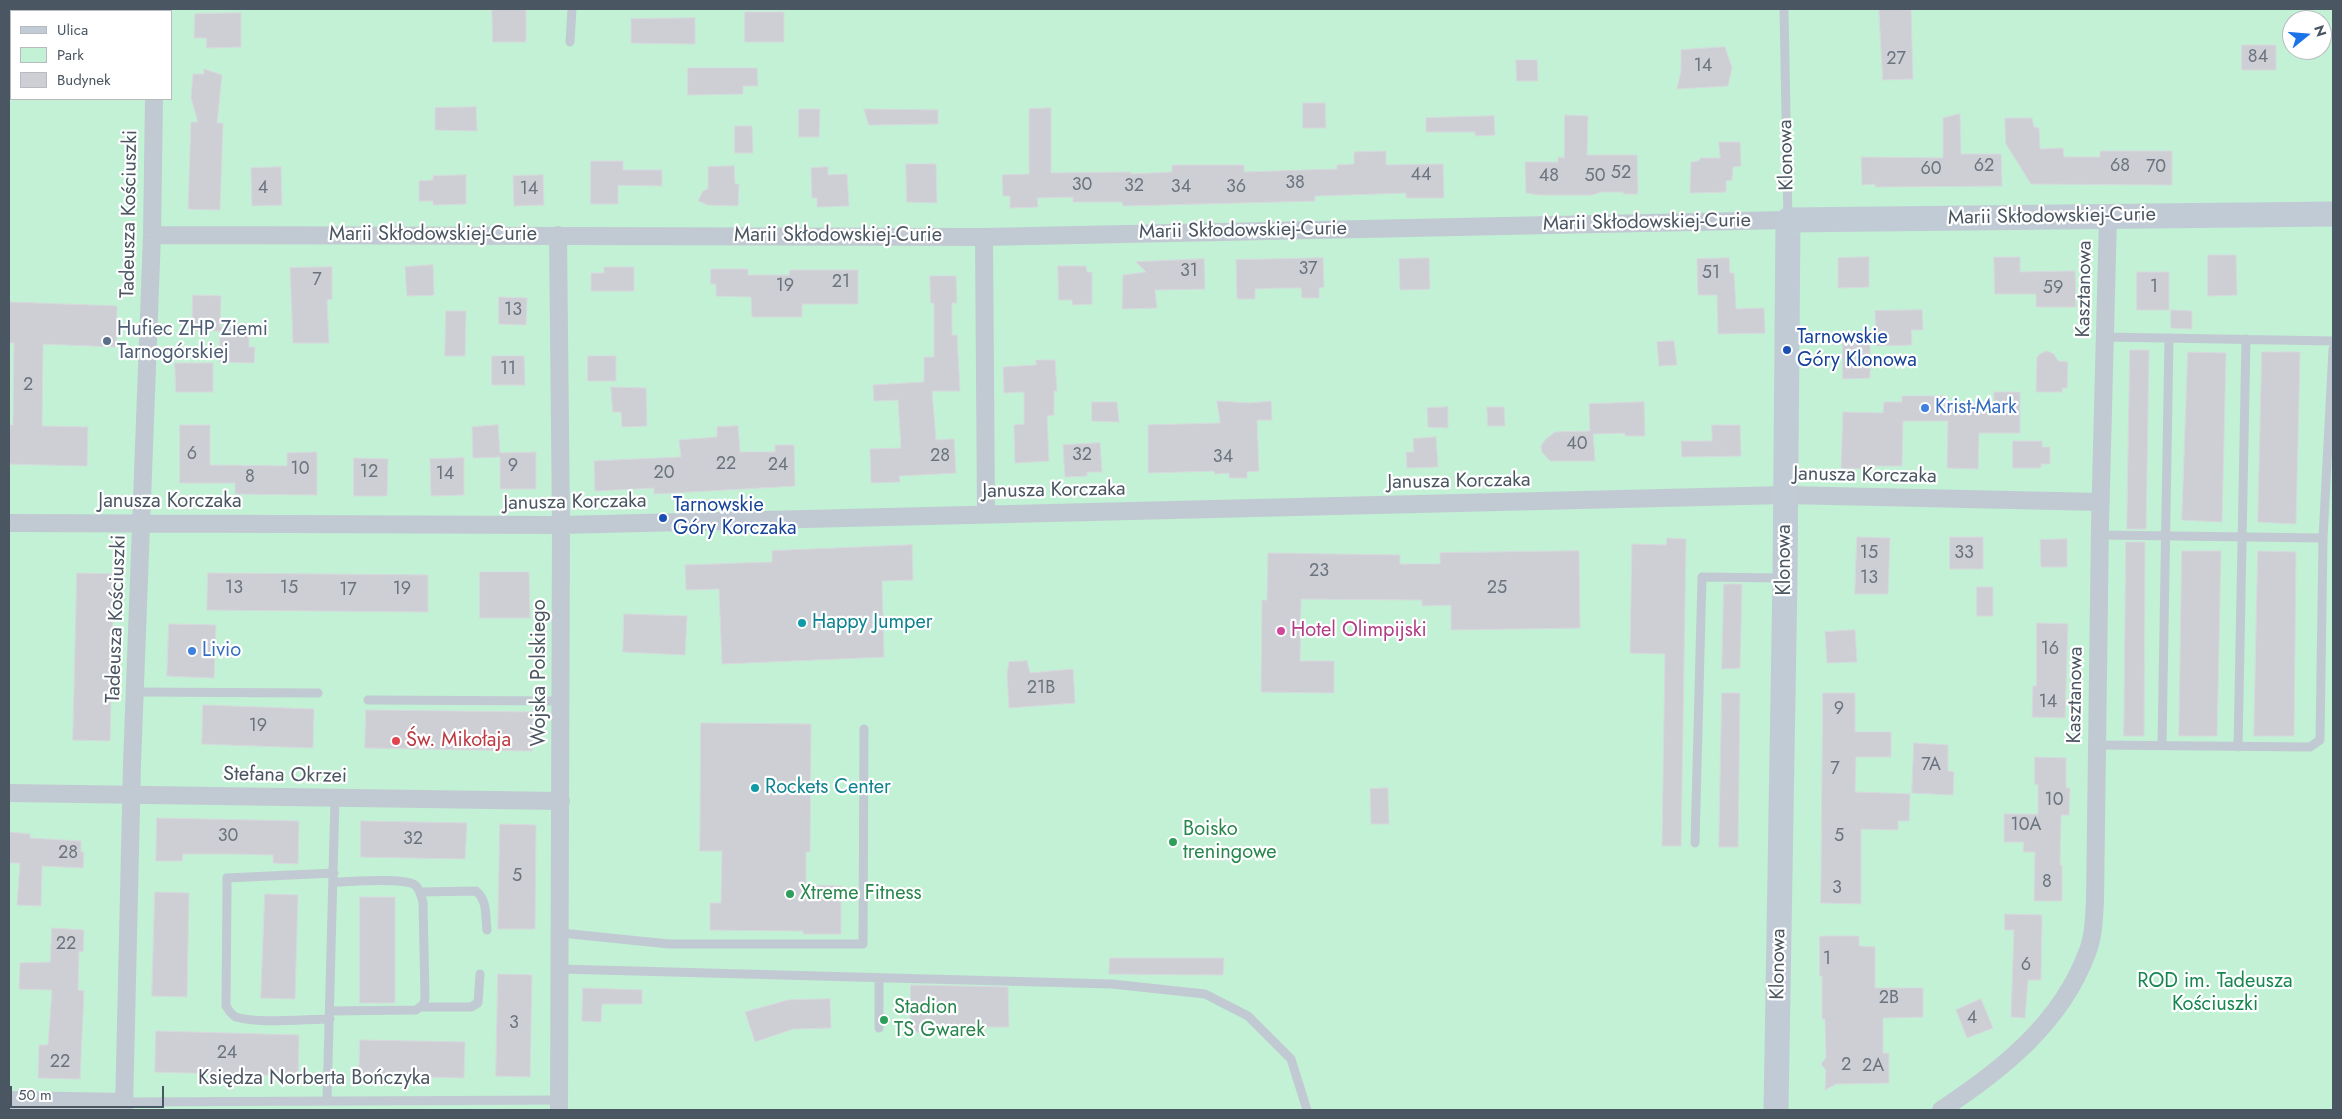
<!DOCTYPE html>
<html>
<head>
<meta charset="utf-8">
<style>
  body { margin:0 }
  #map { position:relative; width:2342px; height:1119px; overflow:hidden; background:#f5f3f3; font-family:Jost,sans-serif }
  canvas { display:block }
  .frame { position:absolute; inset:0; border:10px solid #4a5661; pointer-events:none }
  .legend { position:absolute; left:10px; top:10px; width:162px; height:90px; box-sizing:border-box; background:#fff; border:1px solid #b7bbc0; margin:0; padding:6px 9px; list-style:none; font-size:15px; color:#4a5661 }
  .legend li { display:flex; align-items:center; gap:10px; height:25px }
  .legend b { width:25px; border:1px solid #b7bbc0 }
  .north { position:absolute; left:2282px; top:10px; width:50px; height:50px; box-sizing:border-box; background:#fff; border:1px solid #b7bbc0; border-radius:50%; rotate:73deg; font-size:14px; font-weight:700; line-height:20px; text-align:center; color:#4a5661 }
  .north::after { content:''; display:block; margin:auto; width:18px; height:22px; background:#1a73e8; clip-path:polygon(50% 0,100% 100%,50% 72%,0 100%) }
  .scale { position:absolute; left:10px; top:1086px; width:154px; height:22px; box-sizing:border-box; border:2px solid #4a5661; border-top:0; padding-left:6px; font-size:15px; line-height:18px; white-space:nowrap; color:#4a5661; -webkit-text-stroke:4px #fff; paint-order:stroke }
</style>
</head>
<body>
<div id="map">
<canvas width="2342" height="1119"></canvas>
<div class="frame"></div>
<ul class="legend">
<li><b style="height:6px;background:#c1cbd6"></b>Ulica</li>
<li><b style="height:14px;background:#c3f1d5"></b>Park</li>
<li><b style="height:14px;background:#cdcfd5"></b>Budynek</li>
</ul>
<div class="north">N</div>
<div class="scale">50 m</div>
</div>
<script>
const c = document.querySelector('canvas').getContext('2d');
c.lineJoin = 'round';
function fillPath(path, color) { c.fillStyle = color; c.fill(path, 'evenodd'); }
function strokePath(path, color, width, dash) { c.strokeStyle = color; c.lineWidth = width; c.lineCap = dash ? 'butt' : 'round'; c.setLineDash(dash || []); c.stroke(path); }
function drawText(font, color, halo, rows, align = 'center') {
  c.font = font + ' Jost,sans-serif'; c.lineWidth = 4.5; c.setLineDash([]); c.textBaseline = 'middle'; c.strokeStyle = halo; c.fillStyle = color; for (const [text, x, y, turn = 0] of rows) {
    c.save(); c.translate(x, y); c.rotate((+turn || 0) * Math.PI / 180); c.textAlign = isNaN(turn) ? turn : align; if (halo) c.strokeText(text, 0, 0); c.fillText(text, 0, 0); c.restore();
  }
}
fillPath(new Path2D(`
  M9,9H2333V1110H9ZM11,11H171V99H11ZM2292,20H2322V50H2292Z`), '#c3f1d5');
const building = new Path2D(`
  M492,9H526V42H493Z
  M1879,9H1911L1913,79L1883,80Z
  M745,12H784V42H745Z
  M241,13V47L206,48L207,38H194L195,14Z
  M695,18V44L631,43V19Z
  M2242,45H2276V70H2242Z
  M1725,47L1732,68L1728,86L1677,89L1681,71V50Z
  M1516,60H1537L1538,81H1517Z
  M688,68H757L758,86H743V94L688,95Z
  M204,69L222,75L217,123H223L220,210L188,209L191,122H198L191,98L193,74H204Z
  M1303,103H1325L1326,128H1303Z
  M476,107L477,131L435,130V108Z
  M1051,108V173L1131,172V174L1172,172V165H1244V172L1337,169V165L1354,164V152L1386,151V165L1443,164L1444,198H1406V193L1315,196V201L1123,206L1122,202H1073V197L1037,198L1038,207L1010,208V196H1003L1002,175L1029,174V109Z
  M799,109H820L819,137H799Z
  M864,109L938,110V124L869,125Z
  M1960,114L1961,154H2001L2002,186L1875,187V184L1862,185L1861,157L1943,158V118Z
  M1565,115L1588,116L1587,155H1637L1638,194H1624L1623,192H1601L1592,195H1539L1526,193L1525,162H1558V157L1564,158Z
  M1494,116L1495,135L1475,136V132H1426V118Z
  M2005,118H2032L2034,127L2039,128L2040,149L2063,148L2064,157H2100V151H2172V185L2031,184L2006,144Z
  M735,126H752L753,153H735Z
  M1719,142H1740L1741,166L1733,167L1732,180L1726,181V192L1690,193L1691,162L1699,161L1700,158H1720Z
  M591,161H623V170H662V186L618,185V204H591Z
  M906,164H936L937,203L907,202Z
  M734,166L735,184H739L738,206L708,205L698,201L703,191L708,189V167Z
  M281,167L282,205L252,206L251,168Z
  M828,167V175L847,174L849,206L817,207V198H812L811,168Z
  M466,175V204L433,205V201H419V181L433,180V176Z
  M543,175L544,205L514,206L513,176Z
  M2208,255H2236L2237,295L2208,296Z
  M1869,257V287L1838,288V258Z
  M1994,257H2020V272L2075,271L2076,307H2036V294H1995Z
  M1323,258L1324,287L1319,288V298H1302L1301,288H1279L1255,289V299H1237L1236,260Z
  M1429,258L1430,289L1400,290L1399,259Z
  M1729,258L1730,273H1734L1736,309L1764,308L1765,333L1718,334L1717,295H1698L1697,259Z
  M1204,259L1205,289L1155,290L1157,308L1122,309L1123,275L1146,272L1136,262Z
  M433,265L434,295L407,296L405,267Z
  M1058,266H1086L1087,272H1092V304L1072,305V300H1059Z
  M332,267V299L327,300L329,343H293L290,268Z
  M604,267H634V291H591V273H604Z
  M711,269H748V275H789L790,270H858V304H802V317H752L751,297L716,296V284H711Z
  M2137,272H2169V310H2137Z
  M930,276H956L957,303H952V335H957L960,391H932L936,440L954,439L956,473L899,476L900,482L871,483L870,449L901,448L898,400L874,401L873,385L924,382V357H934V303H931Z
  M193,295L221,296L220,327H239V334L249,335V347H255L254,363L219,362L220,331L192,330Z
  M499,297L527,298L526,325L499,324Z
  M9,302L117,306L116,347L43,344L42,426L88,427L87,466L9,464V425H13L14,343H9Z
  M1922,310L1923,330H1911L1912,345L1876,346L1875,311Z
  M2171,310L2192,311V329L2171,328Z
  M446,311H466L465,356H445Z
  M1674,341L1677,365L1659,366L1657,342Z
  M1843,341H1870V378L1843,379Z
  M2130,350H2149L2146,529H2127Z
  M2047,351L2054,354L2058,361L2068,362L2067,388H2062V392H2036L2037,357L2040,354Z
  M2188,352L2226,353L2222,522L2182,520Z
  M2262,352H2300L2296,524L2258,522Z
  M492,356H524L525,385H492Z
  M588,356H616V381H588Z
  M1036,360H1055L1057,391H1054V415L1047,416L1049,461L1015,463L1014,425L1024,424V392L1004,393L1003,367L1036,365Z
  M175,363H213V392H176Z
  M611,387L646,388L647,426L622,427L621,412H613Z
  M1994,392H2020V433H1979L1978,469L1947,468L1948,421H1903L1902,466H1872V469L1841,468L1843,412L1883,413L1884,402H1902V396H1948V404H1994Z
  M1217,401L1250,403L1271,401L1272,420H1257L1259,471L1247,472V478H1229V473L1215,474L1214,471L1148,473V425L1220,423Z
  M1092,402H1117L1119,422L1092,421Z
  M1644,402L1645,436H1625V433L1593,434L1595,461H1550L1542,452L1541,446L1545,440L1555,432L1590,431L1589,404Z
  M1448,407V428L1428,427L1427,408Z
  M1487,407H1504L1505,426H1488Z
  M180,425H210V465L287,466V453L317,452V495L235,494V483H180Z
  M498,425L500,453L536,452V489H500V457L473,458L472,427Z
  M1712,425H1740L1741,456L1682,457L1681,441H1712Z
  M738,426L740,452H775V445H794L795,486L654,494V488L595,491L594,461L681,457L679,440L717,437V427Z
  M1436,437L1438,467L1407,468L1406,452H1414L1413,439Z
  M2013,441H2042V447H2050V464H2041V468H2013Z
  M1100,443L1102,472H1087V476L1065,477L1063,445Z
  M354,458L388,459L387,496H354Z
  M464,458V495L431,496L430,459Z
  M1857,537L1890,538L1888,594H1855Z
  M1950,537H1983V569H1950Z
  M1667,538L1686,539L1681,846H1662L1665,654L1630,653L1632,544L1666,545Z
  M2067,539V567H2041L2040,540Z
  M2126,542H2145L2144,736H2124Z
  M912,545L913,580L882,581L884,657L722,664L719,589L686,590L685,565L772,562V551Z
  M1579,551L1580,628L1451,630V605L1422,606V600L1301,599L1300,661H1334V693L1261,692L1262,600H1267L1268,553L1400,555V564H1440V553Z
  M2182,551H2221L2217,736H2179Z
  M2258,551L2296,552L2294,736H2254Z
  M480,572H529L530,618H480Z
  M77,573L114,574L110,741L73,740Z
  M208,573L428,575V612L207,610Z
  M1724,584H1742L1740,668L1722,669Z
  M1977,587H1993V616H1977Z
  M624,614L687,616L685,655L623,652Z
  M2037,623L2068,624L2065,718L2032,717L2033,686H2036Z
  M169,624L216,625L214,678L167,676Z
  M1855,630L1857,662L1827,663L1825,632Z
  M1027,661L1030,673L1073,669L1075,703L1009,708L1007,674L1009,662Z
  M1722,693H1740L1738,847H1719Z
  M1823,693H1855V732H1891V757H1856L1855,792L1910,794L1909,821H1898V830L1861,829V904L1821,903Z
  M203,705L314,709L313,748L202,744Z
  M366,710L533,712L532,751L365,748Z
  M701,723L811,724L810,852H806V885L841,886V934H803V931L710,930V903H721L722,851H700Z
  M1914,743L1948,745V771L1954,772L1953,795L1912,793Z
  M2035,757L2066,758V788H2070L2069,815H2061L2060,865H2062V901H2034L2035,852H2023L2024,842H2004V814H2038V785L2035,784Z
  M1388,788L1389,824H1371L1370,789Z
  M157,818L299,821L298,864L273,863V855L237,854H183L182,861H156Z
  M361,821L467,823L465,859L361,857Z
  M500,824L536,825L535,929H498Z
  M9,832L30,834V838L81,841V852H84L83,868L42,866L41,906L17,905L20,863H9Z
  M155,892L189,893L187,997L152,996Z
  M265,894L298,895L295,999L261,998Z
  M360,897H395V1003H360Z
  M2005,914L2042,915L2041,980H2028L2025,1018L2011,1017L2014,930H2005Z
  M52,928L84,930L83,952L79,951L78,990L84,991L80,1079L38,1078L39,1045H48L52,990L19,989L20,963L50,962Z
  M1820,936H1859V946L1875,947V988H1923V1017L1883,1018V1053H1889V1083L1836,1084L1825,1090L1826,1070L1821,1064L1826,1058L1825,1019H1822V976H1820Z
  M1110,958H1224L1223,975L1109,974Z
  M498,974L532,975L530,1077L496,1076Z
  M911,985L1008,987L1009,1027H985L984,1034L910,1032Z
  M583,988L642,990V1004H602L601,1022L582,1021Z
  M830,999L831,1028L793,1029L755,1042L745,1012L788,1000Z
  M1981,999L1993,1028L1967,1038L1956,1010Z
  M156,1031L299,1035L298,1076L155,1072Z
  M360,1040L465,1042L464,1078L359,1075Z`);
fillPath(building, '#cdcfd5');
strokePath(building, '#d7d9de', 1);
strokePath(new Path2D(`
  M1784,9L1788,220
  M570,42L572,9
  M2105,337L2333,341
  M2100,535L2323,538
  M135,692L318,693
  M368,700L561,701
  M2097,745L2310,747L2320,740L2323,538L2333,349
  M2162,745L2169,338
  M2238,747L2246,339
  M1695,843L1702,577L1783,578
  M420,892L476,891C488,901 485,916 487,930
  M561,933L669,944H863L864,729
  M561,969L1112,984L1205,994L1248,1016L1291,1059L1307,1110
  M421,1007H471L478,1003L480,974
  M330,1011L416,1010L424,1004L425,997L423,902C421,896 420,889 415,885C403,877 350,882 334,882
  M330,1019C306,1019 257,1024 236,1017C231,1015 229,1010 226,1006L227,889V878L334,873
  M879,1028V978
  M327,1101L335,798
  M125,1102L559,1100`), '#c1cad2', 9);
strokePath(new Path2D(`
  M22,11L25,9
  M158,11V9
  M9,25L11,23
  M152,235L984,237L1788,220
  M558,235L561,525L559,1110
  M984,237L986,514
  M9,523L561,525L1785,495L2101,502
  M9,793L561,801
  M9,1100L125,1102
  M124,1110L132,764L152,235L154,99
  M1941,1110C2002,1070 2061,1023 2087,953C2094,936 2094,917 2095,900L2100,523L2108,217`), '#c1cad2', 18);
strokePath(new Path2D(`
  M1776,1110L1785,578L1788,220L2333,214`), '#c1cbd6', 25);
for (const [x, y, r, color] of [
  [107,341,5,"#5c6f8a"],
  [1787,350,5,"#1a4fb4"],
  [1925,408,5,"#3f7fe0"],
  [663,518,5,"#1a4fb4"],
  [802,623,5,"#0f9aa8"],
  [1281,631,5,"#d1479c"],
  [192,651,5,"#3f7fe0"],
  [396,741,5,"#e0444e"],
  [755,788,5,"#0f9aa8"],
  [1173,842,5,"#2e9e5b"],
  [790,894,5,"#2e9e5b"],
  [884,1020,5,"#2e9e5b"]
]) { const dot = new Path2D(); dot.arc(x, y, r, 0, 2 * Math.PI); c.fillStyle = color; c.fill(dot); strokePath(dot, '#fff', 2); }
drawText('18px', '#6b747e', null, [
  ["84",2258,58],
  ["27",1896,60],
  ["14",1703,67],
  ["62",1984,167],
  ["68",2120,167],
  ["70",2156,168],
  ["60",1931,170],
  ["52",1621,174],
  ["44",1421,176],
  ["48",1549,177],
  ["50",1595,177],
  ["38",1295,184],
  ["30",1082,186],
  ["32",1134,187],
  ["34",1181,188],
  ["36",1236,188],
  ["4",263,189],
  ["14",529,190],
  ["37",1308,270],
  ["31",1189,272],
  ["51",1711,274],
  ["7",317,281],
  ["21",841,283],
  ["19",785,287],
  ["1",2154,288],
  ["59",2053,289],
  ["13",513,311],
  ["11",508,370],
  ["2",28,386],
  ["40",1577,445],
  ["6",192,455],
  ["32",1082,456],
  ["28",940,457],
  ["34",1223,458],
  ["22",726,465],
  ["24",778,466],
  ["9",513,467],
  ["10",300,470],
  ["12",369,473],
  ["20",664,474],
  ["14",445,475],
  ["8",250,478],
  ["15",1869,554],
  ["33",1964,554],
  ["23",1319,572],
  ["13",1869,579],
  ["13",234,589],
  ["15",289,589],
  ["25",1497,589],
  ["19",402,590],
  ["17",348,591],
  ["16",2050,650],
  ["21B",1041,689],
  ["14",2048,703],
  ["9",1839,710],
  ["19",258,727],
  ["7A",1931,766],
  ["7",1835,770],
  ["10",2054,801],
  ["10A",2026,826],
  ["30",228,837],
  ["5",1839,837],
  ["32",413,840],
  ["28",68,854],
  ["5",517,877],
  ["8",2047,883],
  ["3",1837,889],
  ["22",66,945],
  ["1",1827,960],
  ["6",2026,966],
  ["2B",1889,999],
  ["4",1972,1019],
  ["3",514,1024],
  ["24",227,1054],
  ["22",60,1063],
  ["2",1846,1066],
  ["2A",1873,1067]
]);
drawText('20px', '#4a5661', '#fff', [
  ["Klonowa",1787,155,-91],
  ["Tadeusza Kościuszki",130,214,-89],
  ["Marii Skłodowskiej-Curie",2052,217,-1],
  ["Marii Skłodowskiej-Curie",1647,223,-1],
  ["Marii Skłodowskiej-Curie",1243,231,-1],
  ["Marii Skłodowskiej-Curie",433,235],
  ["Marii Skłodowskiej-Curie",838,236],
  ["Kasztanowa",2085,289,-89],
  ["Janusza Korczaka",1865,476,1],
  ["Janusza Korczaka",1459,482,-1],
  ["Janusza Korczaka",1054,491,-1],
  ["Janusza Korczaka",170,502],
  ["Janusza Korczaka",575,503,-1],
  ["Klonowa",1785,560,-90],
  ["Tadeusza Kościuszki",117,619,-88],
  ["Wojska Polskiego",540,673,-90],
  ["Kasztanowa",2076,695,-89],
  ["Stefana Okrzei",285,776,1],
  ["Klonowa",1779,964,-89],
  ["Księdza Norberta Bończyka",314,1079]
]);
drawText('20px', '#4e5e75', '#fff', [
  ["Hufiec ZHP Ziemi",117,330],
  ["Tarnogórskiej",117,353]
], 'left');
drawText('20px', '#164399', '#fff', [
  ["Tarnowskie",1797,338],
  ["Góry Klonowa",1797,361],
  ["Tarnowskie",673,506],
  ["Góry Korczaka",673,529]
], 'left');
drawText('20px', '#366cbe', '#fff', [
  ["Krist-Mark",1935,408],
  ["Livio",202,651]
], 'left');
drawText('20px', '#0d838f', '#fff', [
  ["Happy Jumper",812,623],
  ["Rockets Center",765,788]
], 'left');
drawText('20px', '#b23c85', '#fff', [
  ["Hotel Olimpijski",1291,631]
], 'left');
drawText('20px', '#be3a42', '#fff', [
  ["Św. Mikołaja",406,741]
], 'left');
drawText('20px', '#27864d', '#fff', [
  ["Boisko",1183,830],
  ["treningowe",1183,853],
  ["Xtreme Fitness",800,894],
  ["Stadion",894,1008],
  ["TS Gwarek",894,1031]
], 'left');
drawText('20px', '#17864f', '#fff', [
  ["ROD im. Tadeusza",2215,982],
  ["Kościuszki",2215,1005]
]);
</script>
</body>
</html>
